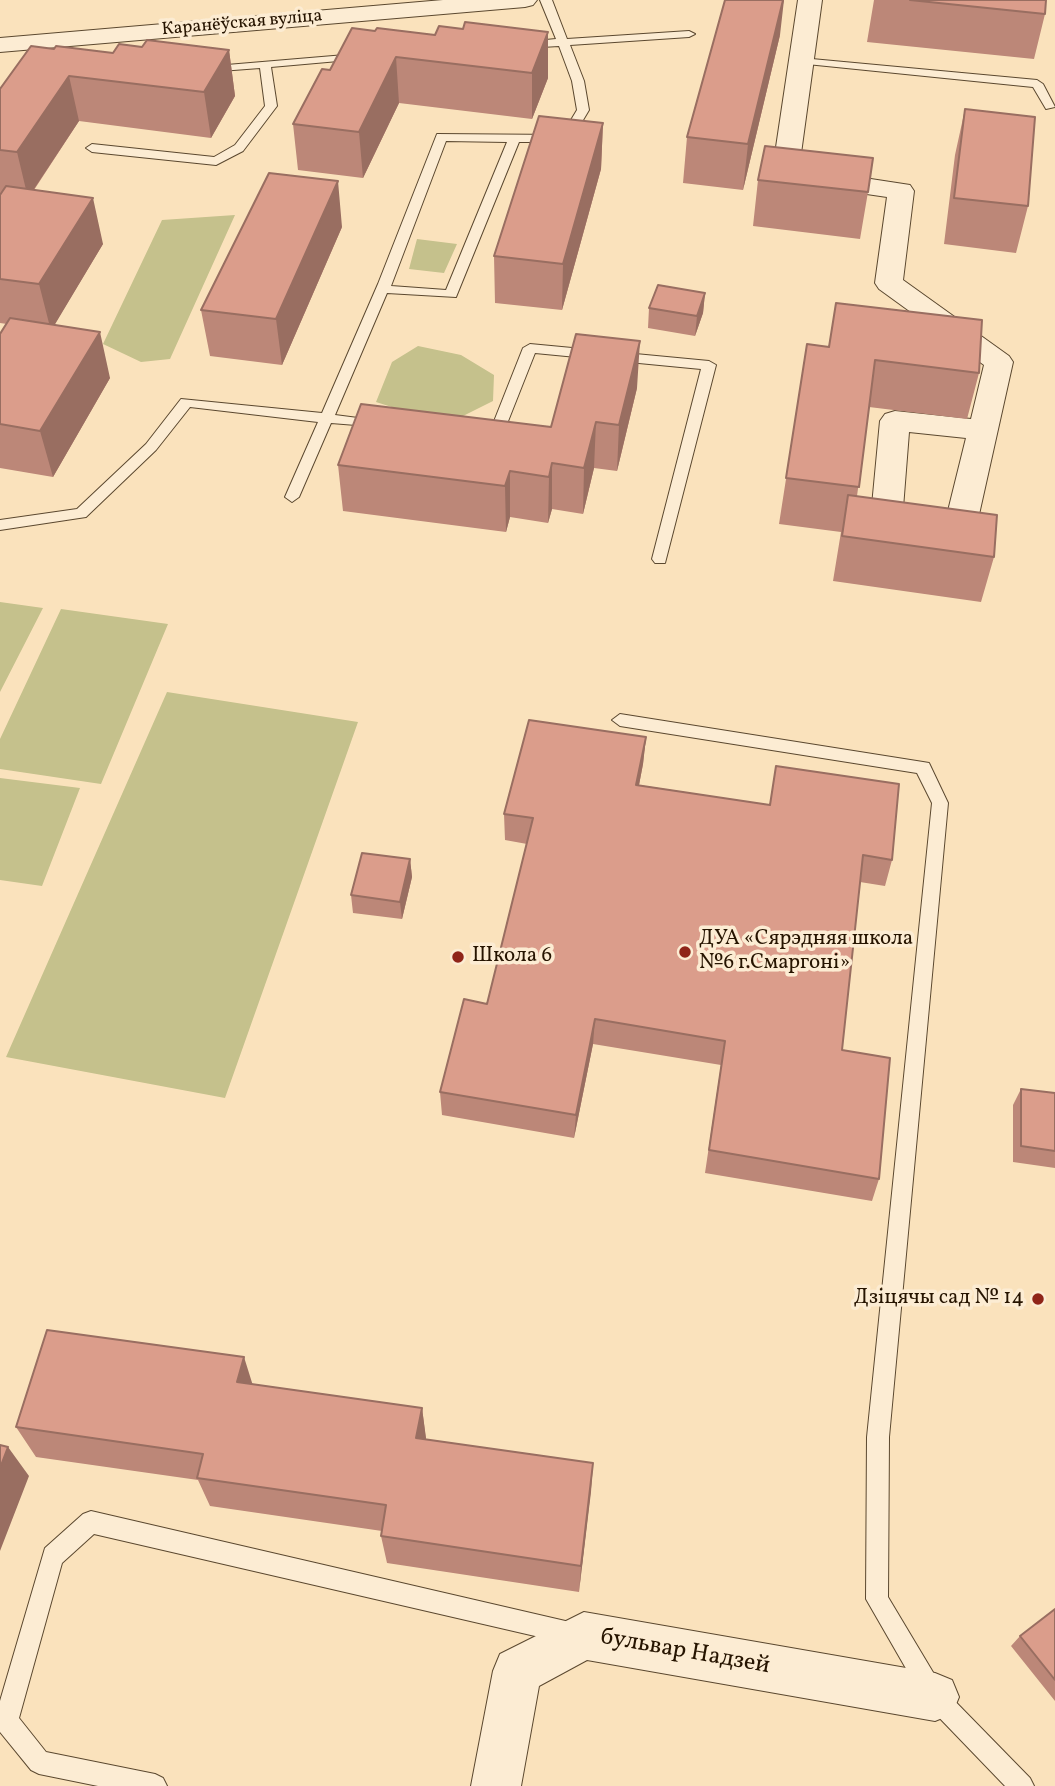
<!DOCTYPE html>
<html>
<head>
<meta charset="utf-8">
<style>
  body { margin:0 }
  canvas { display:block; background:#fae2bc }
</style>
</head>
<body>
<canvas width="1055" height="1786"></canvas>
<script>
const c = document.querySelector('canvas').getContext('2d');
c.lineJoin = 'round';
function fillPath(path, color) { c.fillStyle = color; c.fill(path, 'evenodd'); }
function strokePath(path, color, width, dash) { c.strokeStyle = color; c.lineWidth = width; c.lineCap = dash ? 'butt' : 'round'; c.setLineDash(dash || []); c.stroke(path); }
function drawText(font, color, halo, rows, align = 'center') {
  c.font = font + ' Vollkorn,serif'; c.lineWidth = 7; c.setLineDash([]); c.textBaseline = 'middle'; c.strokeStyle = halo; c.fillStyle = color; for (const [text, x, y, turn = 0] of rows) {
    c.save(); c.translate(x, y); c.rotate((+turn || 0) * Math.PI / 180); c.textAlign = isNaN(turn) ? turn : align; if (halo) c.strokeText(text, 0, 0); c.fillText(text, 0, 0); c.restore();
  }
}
fillPath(new Path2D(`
  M235,215L170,359L141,362L103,344L162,220Z
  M417,239L457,244L444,273L409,269Z
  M418,346L461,355L494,375L493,401L463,416L423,417L376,402L392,362Z
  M0,602L43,608L0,692Z
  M61,609L168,624L101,784L0,769V739Z
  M167,692L358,722L225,1098L6,1057Z
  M0,778L80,788L42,886L0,880Z`), '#c5c18c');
const lane = new Path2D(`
  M540,0H552L567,39L689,31L695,34L689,37L570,45L584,81L589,110L570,142H519L456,297L387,293L335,415L381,421V427L331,423L299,497L292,502L285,497L318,422L190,407L156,450L86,517L0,530V520L77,509L146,444L181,399L322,413L378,284L437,134L562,135L577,110L572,81L559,46L525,48L519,45L525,42L556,39ZM446,141L507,142L446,290L391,286Z
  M357,54L363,57L361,59L271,67L277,106L243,151L216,165L92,152L86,148L92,144L214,157L235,145L265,106L260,68L207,72L203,71V67Z
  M801,58L1037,80L1043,84L1055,107L1046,109L1033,87L797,63L795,61Z
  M530,344L709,361L716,365L665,563H655L652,559L701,369L535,353L501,439L499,442H489L487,439L523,348Z
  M620,714L923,762L929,763L948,803L889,1437L888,1597L943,1689L1030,1778L1034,1786H1005L927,1705L866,1599L867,1437L932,803L917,773L620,726L612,720Z
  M91,1511L574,1623L582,1626L585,1634L582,1642L574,1645L94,1534L62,1563L19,1718L46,1752L155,1774L163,1778L167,1786H98L39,1774L31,1770L0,1732V1701L45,1548L83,1514Z`);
const street = new Path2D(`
  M443,0H537L533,5L525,7L0,52V38Z
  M798,0H822L799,168L910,185L914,191L903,280L1009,356L1013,362L976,528L971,536L960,539L887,527L876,524L871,516L880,421L885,414L895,411L971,419L984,365L879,289L875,283L887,197L785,182L776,180L772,174ZM909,432L966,438L947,515L903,508Z
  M584,1612L935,1673L952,1680L959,1697L952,1714L935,1721L587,1660L539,1686L521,1786H471L493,1671L500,1654Z`);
strokePath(lane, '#5b482f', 2);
strokePath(street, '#5b482f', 2);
fillPath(lane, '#fcecd3');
fillPath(street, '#fcecd3');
fillPath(new Path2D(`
  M874,0H1046L1045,14L1034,59L867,42Z
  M463,29L548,32V78L532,119L399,103L363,178L298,170L293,124L330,70L375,31L435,35Z
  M780,35L743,190L683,183L687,137Z
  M142,47L229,50L235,96L211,138L79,121L34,190L103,244L54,325L110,378L53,477L0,468V334L7,324L0,323V89L113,53Z
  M965,109L1028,206L1016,253L944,244L955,155Z
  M603,123L601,169L562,310L495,303L494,256Z
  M758,180L868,192L860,239L753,226Z
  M342,227L282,365L210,356L201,310Z
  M705,293L703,313L695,336L648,328L649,308Z
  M807,344L979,373L967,419L869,407L857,496L994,557L981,602L833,581L841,532L779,524Z
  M637,388L617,471L594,468L583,514L552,509L548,523L510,517L506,532L343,511L338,465L551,427Z
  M646,737L643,764L639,785L770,805L776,766L892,860L885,886L860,882L842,1050L879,1179L872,1201L705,1173L721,1065L593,1044L574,1138L442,1115L440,1092L487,1004L527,844L505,840L504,814Z
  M410,859L412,877L402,919L353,913L351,895Z
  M1021,1089L1055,1093V1168L1013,1162V1105Z
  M253,1384L422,1408L426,1440L593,1463L579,1592L387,1563L381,1536L382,1531L210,1506L198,1480L36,1457L16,1427Z
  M1055,1609V1701L1011,1646L1020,1636Z`), '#bc8778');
fillPath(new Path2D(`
  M783,0H784L780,35L743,190L748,144Z
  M548,32V78L532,119V73Z
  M229,50L235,96L211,138L204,92Z
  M396,57L399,103L363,178L359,132Z
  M69,76L79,121L28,198L17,152Z
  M603,123L601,169L562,310L563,264Z
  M338,181L342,227L282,365L276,319Z
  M93,198L103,244L51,331L39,284Z
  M705,293L703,313L695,336L697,316Z
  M100,332L110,378L53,477L40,431Z
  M640,341L637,388L617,471L619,425Z
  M596,422L594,468L583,514L584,468Z
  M552,463V509L548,523L549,477Z
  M510,471V517L506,532L505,486Z
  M646,737L643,764L634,811L636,785Z
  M410,859L412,877L402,919L400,902Z
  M595,1019L593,1044L574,1138L576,1115Z
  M244,1357L254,1389L237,1382Z
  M422,1408L426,1438L421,1468L416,1438Z
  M8,1447L29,1476L0,1551V1468Z
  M593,1463L591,1492L579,1592L581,1566Z`), '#996e61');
const building = new Path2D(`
  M725,0H783L748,144L687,137Z
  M910,0H1046L1045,14Z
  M465,22L548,32L532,73L396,57L359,132L293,124L322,69L330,70L352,28L375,31L377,28L435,35L439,26L463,29Z
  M147,40L229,50L204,92L69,76L17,152L0,150V89L31,46L54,49L56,46L113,53L119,44L142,47Z
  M965,109L1035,117L1028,206L954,198Z
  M539,116L603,123L563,264L494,256Z
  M765,146L873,158L868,192L758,180Z
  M269,173L338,181L276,319L201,310Z
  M6,186L93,198L39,284L0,279V195Z
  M658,285L705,293L697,316L649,308Z
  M836,303L982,320L979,373L875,360L859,487L786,478L807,344L829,347Z
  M10,318L100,332L40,431L0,424V334Z
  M576,334L640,341L619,425L596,422L584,468L552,463L549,477L510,471L505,486L338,465L361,404L551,427Z
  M848,495L997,515L994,557L842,536Z
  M529,720L646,737L636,785L770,805L776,766L899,784L892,860L863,855L842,1050L890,1058L879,1179L709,1150L725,1041L595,1019L576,1115L440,1092L464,999L487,1004L533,818L504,814Z
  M362,853L410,859L400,902L351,895Z
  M1021,1089L1055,1093V1151L1021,1146Z
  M47,1330L244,1357L237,1382L422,1408L416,1438L593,1463L581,1566L381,1536L386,1505L197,1478L203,1454L16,1427Z
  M0,1445L8,1447L0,1468Z
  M1055,1609V1680L1020,1636Z`);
fillPath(building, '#db9d8b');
strokePath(building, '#996e61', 2);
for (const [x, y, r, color] of [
  [685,952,7,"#8f2418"],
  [458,957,7,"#8f2418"],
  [1038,1299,7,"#8f2418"]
]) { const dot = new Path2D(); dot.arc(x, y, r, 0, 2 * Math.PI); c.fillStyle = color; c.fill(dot); strokePath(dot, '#fcecd3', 2.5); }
drawText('18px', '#261400', '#fcecd3', [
  ["Каранёўская вуліца",242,24,-5]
]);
drawText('21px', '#261400', '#fcecd3', [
  ["ДУА «Сярэдняя школа",699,940],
  ["№6 г.Смаргоні»",699,964],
  ["Школа 6",472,957],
  ["Дзіцячы сад № 14",1024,1299,"right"]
], 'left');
drawText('24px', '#261400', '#fcecd3', [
  ["бульвар Надзей",685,1653,10]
]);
</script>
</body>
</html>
